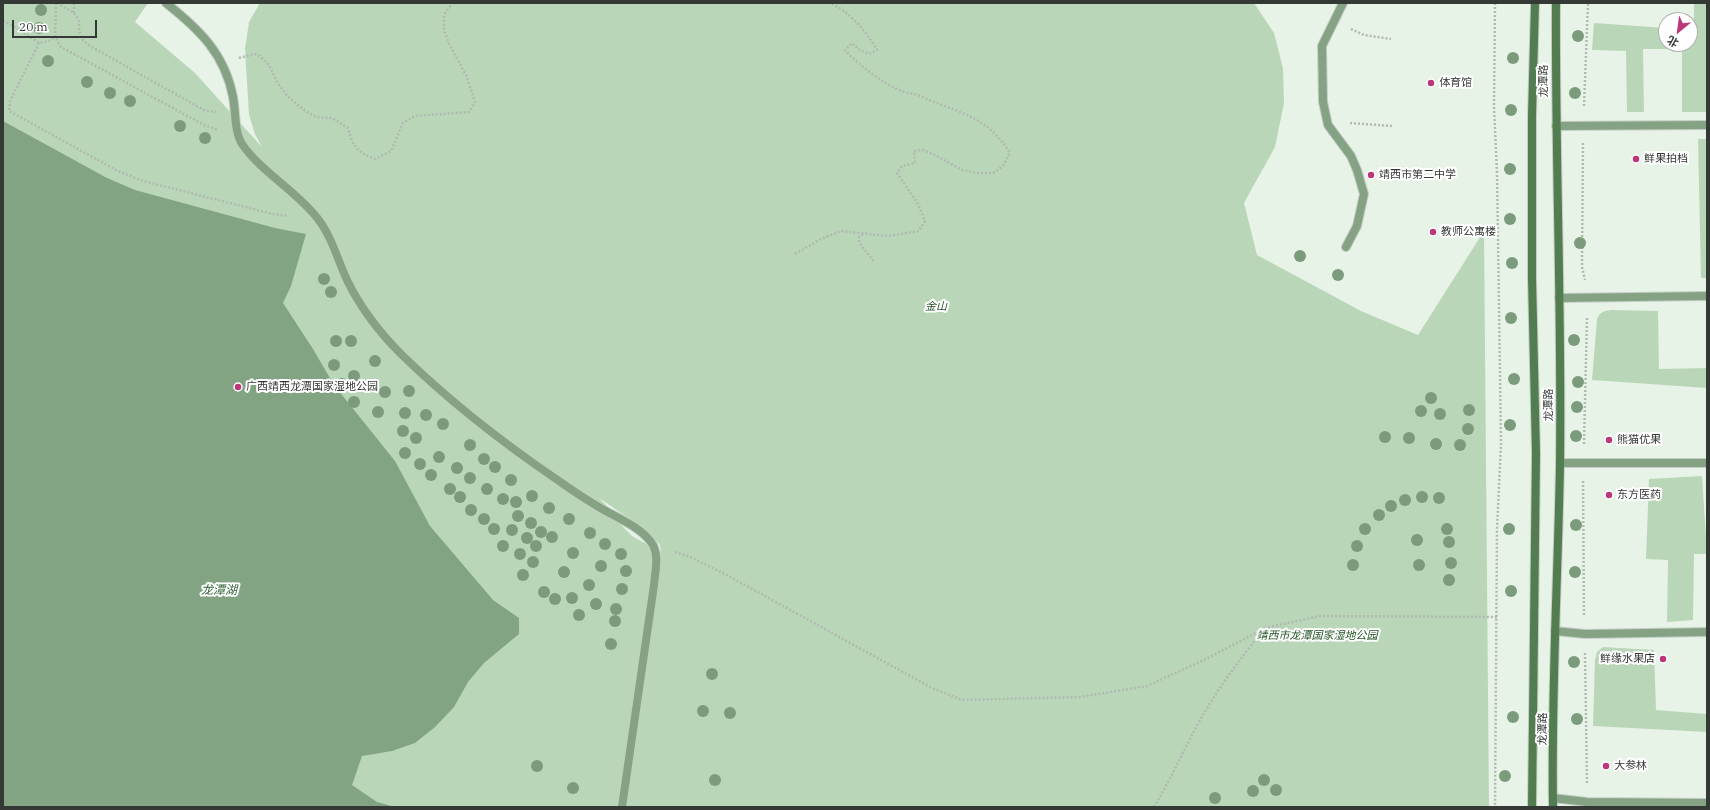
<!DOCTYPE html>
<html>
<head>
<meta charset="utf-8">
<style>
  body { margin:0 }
  #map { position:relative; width:1710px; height:810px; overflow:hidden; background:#e8f3e8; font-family:"IBM Plex Serif","Noto Sans SC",serif }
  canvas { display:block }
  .frame { position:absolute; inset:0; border:4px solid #353935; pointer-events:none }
  .north { position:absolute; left:1658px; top:12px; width:40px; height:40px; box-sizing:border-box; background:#fff; border:1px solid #aeb0ae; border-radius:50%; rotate:209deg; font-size:11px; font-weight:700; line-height:16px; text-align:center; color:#353935 }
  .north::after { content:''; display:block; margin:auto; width:14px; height:18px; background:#bc3779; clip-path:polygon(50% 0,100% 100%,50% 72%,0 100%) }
  .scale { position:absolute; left:12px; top:20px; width:85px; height:18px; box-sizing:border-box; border:2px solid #353935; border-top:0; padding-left:5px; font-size:12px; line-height:14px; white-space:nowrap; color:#353935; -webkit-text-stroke:3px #fff; paint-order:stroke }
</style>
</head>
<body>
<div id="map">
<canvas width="1710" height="810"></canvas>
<div class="frame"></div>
<div class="north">北</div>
<div class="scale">20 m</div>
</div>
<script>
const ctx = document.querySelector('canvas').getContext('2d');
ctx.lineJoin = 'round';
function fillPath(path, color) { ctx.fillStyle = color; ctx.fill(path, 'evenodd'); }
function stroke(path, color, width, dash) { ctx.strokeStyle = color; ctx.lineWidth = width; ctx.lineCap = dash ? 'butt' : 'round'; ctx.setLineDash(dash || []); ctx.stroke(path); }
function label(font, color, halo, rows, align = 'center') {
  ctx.font = font + ' "IBM Plex Serif","Noto Sans SC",serif'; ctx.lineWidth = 4; ctx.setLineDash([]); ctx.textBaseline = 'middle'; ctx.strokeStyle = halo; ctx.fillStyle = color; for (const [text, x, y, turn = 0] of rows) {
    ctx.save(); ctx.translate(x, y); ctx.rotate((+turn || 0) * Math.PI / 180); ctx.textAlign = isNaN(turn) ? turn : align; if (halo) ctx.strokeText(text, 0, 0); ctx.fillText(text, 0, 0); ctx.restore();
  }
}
const green = new Path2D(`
  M3,3H148L135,22L195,73L262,147L255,134L249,115L245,49L249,22L260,3H1254L1274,33L1283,68L1284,103L1275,147L1244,203L1257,255L1361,311L1418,335L1484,231L1489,807H3ZM599,498L645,529L660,545L661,552L632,536L620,524L618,517Z
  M1694,3H1707V112H1682V49H1643L1644,112H1627L1626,51L1592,50L1594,23L1666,28V44H1690V29H1694Z
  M1698,139H1707V278H1701Z
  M1611,310L1658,311L1659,369L1707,368V388L1592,380L1597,319C1600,312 1604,311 1611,310Z
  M1702,476L1707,554H1694L1693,620L1667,622L1668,560L1646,559L1649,479Z
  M1603,647L1654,650L1656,710L1707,714V732L1593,726L1595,660L1597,652Z`);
const water = new Path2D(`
  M3,121L107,178L135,190L275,228L306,234L291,286L283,303L313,349L334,385L395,461L430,526L493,600L519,618V634L484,663L468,682L454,707L435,727L415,743L392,751L362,756L352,785L377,802L395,807H3Z`);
const path = new Path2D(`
  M56,3L55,37L61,47L204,125L218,130
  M57,3L74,13L79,21V31L83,40L90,46L204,110L216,112
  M74,3V13
  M1495,3L1494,107L1497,172L1501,443L1497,530L1495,807
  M3,21L15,27L39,43L49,41L55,37
  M1351,29L1364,35L1391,39
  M39,43L10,101L9,111L118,171L143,181L273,214L288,216
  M239,58L255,54L260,56L269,65L277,82L288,97L304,110L316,117L332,118L348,128C353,147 357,152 375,159L391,151L403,123L415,116L469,112L475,102L466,75L449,44L444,29V15L452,3
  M1584,106L1588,3
  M1350,123L1392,126
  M1583,143L1582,267L1585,280
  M863,234L859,237V242L874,262
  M795,254L821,239L841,231L888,236L919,231L925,221L918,204L897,173L902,166L915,163L914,151L923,150L935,155L962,170L976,173H993L1003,166L1010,153C991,122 967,114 934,102C928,100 923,96 917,95C912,93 907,93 902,91C885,85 857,64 845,50L852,43L860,50L869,54L877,50C867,32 849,11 830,3
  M1584,444L1587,317
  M1583,481L1584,616
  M675,552L688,556L725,574L932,688L962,700L1080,697L1147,686L1206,659L1265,628L1320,616L1498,617
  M1585,653L1587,784
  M1154,807C1176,770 1192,730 1216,694C1230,672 1247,651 1263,630`);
const lane = new Path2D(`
  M1343,3L1322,46L1323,102L1328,125L1351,156L1357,170L1364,194L1357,226L1346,247`);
const street = new Path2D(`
  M166,3C199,29 225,54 233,97C236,112 234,131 242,144C261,172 298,192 318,219C332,237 338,261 347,280C361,309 378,331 401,354C449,401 503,443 559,481C573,491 587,500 602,509C618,518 640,527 651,542C660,554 655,571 654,585L622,807
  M1556,126L1707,125
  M1559,298L1707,296
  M1560,463H1707
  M1555,631L1585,634L1707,632
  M1553,798L1587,802L1707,803`);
const secondary = new Path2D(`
  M1532,807L1536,453L1532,278V116L1535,3
  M1553,807C1551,693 1558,578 1560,464C1562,310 1555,157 1556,3`);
const trees = [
  [41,10],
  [39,28],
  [1578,36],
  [1513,58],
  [48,61],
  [87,82],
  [110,93],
  [1575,93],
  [130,101],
  [1511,110],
  [180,126],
  [205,138],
  [1510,169],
  [1510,219],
  [1580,243],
  [1300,256],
  [1512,263],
  [1338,275],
  [324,279],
  [331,292],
  [1511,318],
  [1574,340],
  [336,341],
  [351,341],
  [375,361],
  [334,365],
  [354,376],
  [1514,379],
  [1578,382],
  [342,384],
  [409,391],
  [385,392],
  [1431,398],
  [354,402],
  [1577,407],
  [1469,410],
  [1421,411],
  [378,412],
  [405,413],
  [1440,414],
  [426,415],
  [443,424],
  [1510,425],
  [1468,429],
  [403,431],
  [1576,436],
  [1385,437],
  [416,438],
  [1409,438],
  [1436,444],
  [470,445],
  [1460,445],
  [405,453],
  [439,457],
  [484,459],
  [420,464],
  [495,467],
  [457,468],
  [431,475],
  [470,478],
  [511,480],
  [450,489],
  [487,489],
  [532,496],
  [460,497],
  [1422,497],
  [1439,498],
  [503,499],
  [1405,500],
  [516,502],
  [1391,506],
  [549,508],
  [471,510],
  [1379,515],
  [518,516],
  [484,519],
  [569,519],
  [531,523],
  [1576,525],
  [494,529],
  [1365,529],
  [1447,529],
  [1509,529],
  [512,530],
  [541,532],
  [590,533],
  [552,537],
  [527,538],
  [1417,540],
  [1449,542],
  [605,544],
  [503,546],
  [536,546],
  [1357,546],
  [573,553],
  [520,554],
  [621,554],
  [533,562],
  [1451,563],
  [1353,565],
  [1419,565],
  [601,566],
  [626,571],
  [564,572],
  [1575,572],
  [523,575],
  [1449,580],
  [589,585],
  [622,589],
  [1511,591],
  [544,592],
  [572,598],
  [555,599],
  [596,604],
  [616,609],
  [579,615],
  [615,621],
  [611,644],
  [1574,662],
  [712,674],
  [703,711],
  [730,713],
  [1513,717],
  [1577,719],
  [537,766],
  [1505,776],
  [715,780],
  [1264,780],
  [573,788],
  [1276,790],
  [1253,791],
  [1215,798]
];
const markers = [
  [1431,83,4,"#bc3779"],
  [1636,159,4,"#bc3779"],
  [1371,175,4,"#bc3779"],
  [1433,232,4,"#bc3779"],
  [238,387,4,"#bc3779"],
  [1609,440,4,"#bc3779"],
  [1609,495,4,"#bc3779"],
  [1663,659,4,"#bc3779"],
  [1606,766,4,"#bc3779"]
];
const streetNames = [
  ["龙潭路",1544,81,-90],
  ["龙潭路",1549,405,-90],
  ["龙潭路",1543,729,-89]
];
const poiNames = [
  ["体育馆",1439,83],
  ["鲜果拍档",1644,159],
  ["靖西市第二中学",1379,175],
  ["教师公寓楼",1441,232],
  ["广西靖西龙潭国家湿地公园",246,387],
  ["熊猫优果",1617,440],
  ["东方医药",1617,495],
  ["鲜缘水果店",1655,659,"right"],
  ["大参林",1614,766]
];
const parkNames = [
  ["金山",936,307],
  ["靖西市龙潭国家湿地公园",1317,636]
];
const waterNames = [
  ["龙潭湖",219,591]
];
fillPath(green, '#b9d7b8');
fillPath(water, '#83a482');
stroke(lane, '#c4cec4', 10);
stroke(street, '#c4cec4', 10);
stroke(secondary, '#c4cec4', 10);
stroke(path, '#b1b9b1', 2.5, [2, 2]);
stroke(lane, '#85a384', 8);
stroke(street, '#85a384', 8);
stroke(secondary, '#527d51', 8);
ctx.fillStyle = '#7c9b7c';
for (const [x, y] of trees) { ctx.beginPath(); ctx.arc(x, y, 6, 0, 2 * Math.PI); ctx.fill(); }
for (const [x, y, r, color] of markers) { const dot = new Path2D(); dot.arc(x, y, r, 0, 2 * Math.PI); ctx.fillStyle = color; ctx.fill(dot); stroke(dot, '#fff', 1.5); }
label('11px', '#353935', '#fff', streetNames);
label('11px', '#353935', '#fff', poiNames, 'left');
label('italic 11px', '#235324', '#fff', parkNames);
label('italic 12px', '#346435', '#fff', waterNames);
</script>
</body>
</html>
